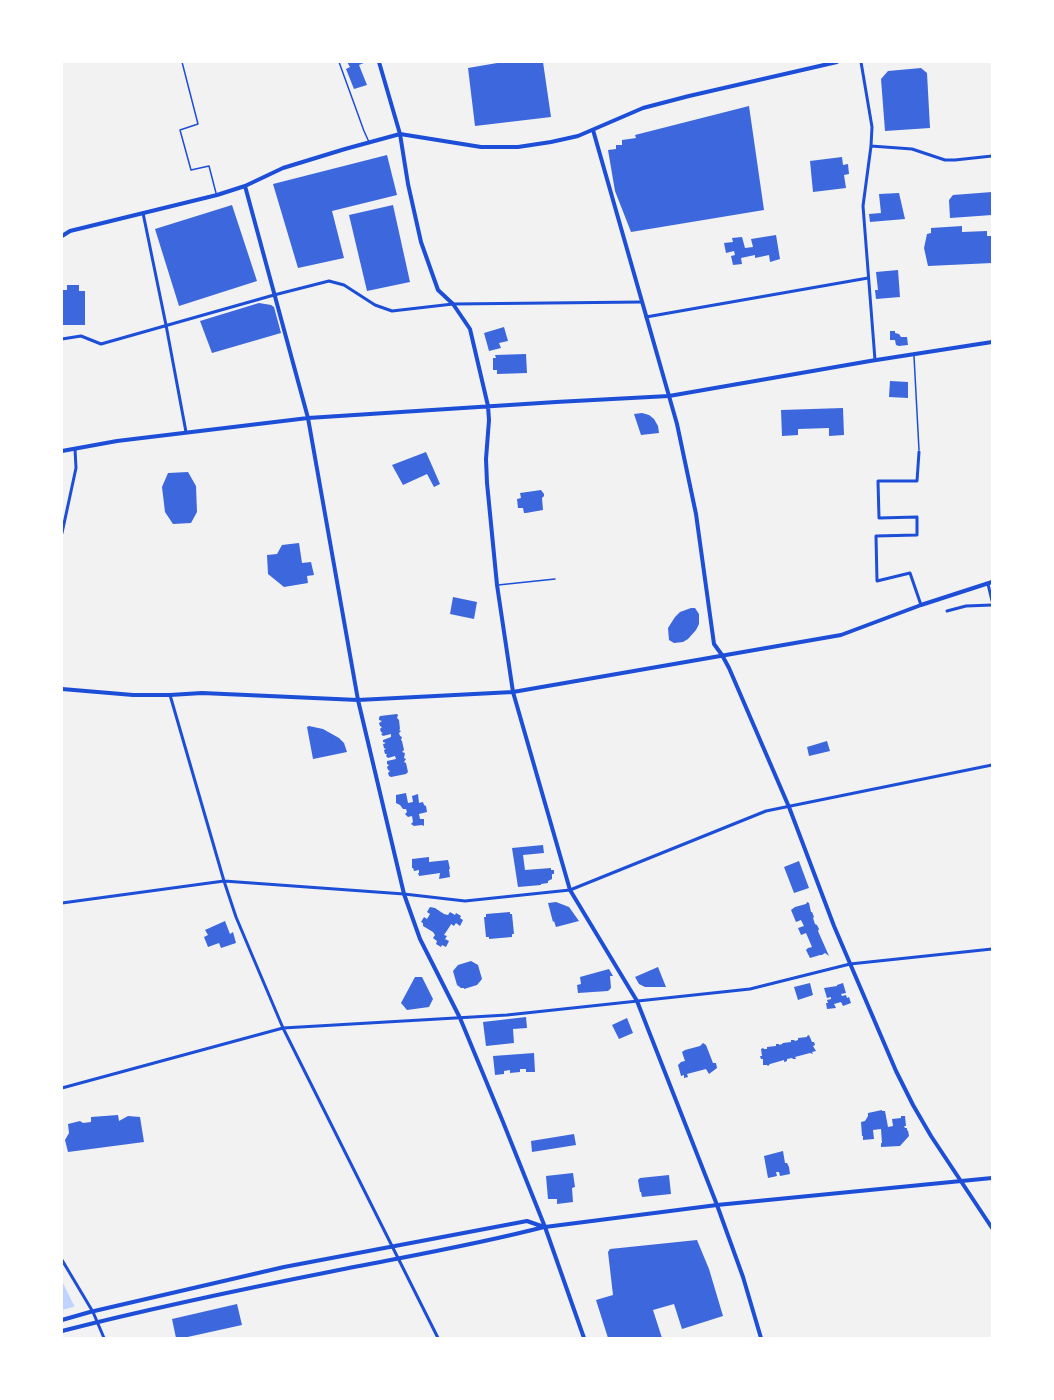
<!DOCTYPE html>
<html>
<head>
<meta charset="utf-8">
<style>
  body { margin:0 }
  #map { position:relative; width:1054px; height:1400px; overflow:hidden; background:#f2f2f2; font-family:"Noto Sans",sans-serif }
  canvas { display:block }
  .frame { position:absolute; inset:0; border:63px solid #fff; pointer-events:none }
</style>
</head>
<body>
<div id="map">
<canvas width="1054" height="1400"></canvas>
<div class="frame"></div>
</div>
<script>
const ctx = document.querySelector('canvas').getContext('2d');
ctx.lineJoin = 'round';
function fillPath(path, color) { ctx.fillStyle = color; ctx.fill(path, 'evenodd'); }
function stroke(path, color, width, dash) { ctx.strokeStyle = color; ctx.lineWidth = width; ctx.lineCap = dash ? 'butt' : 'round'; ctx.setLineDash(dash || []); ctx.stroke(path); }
const water = new Path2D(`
  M62,1281L90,1338H62Z`);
const pier = new Path2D(`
  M77,1306L92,1336L83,1338H62V1310Z`);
const building = new Path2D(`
  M347,62H366L359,65L367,85L354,89L346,69L350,67Z
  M503,62H543L551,117L475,126L468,68Z
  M921,68L927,73L930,128L885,131L881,79L888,71Z
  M749,106L764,210L631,232L615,191L608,150L616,149V145H622V140L636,138L635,135Z
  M387,155L397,195L332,211L344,258L298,268L273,184Z
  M842,157L843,165L848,164L849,174L844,175L846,188L813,192L810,161Z
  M992,192V215L950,218L949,200L953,195Z
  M899,193L905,219L870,222L869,214L881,213L879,194Z
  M232,205L257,281L179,306L155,229Z
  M393,205L410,282L367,291L349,215Z
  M962,226V232L987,231V236H992V263L928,266L924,248L927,234L931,233V228Z
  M776,235L780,259L770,262L769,255L755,258V255L741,258L742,264L733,265L731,256L735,255L734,251L726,253L724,243L733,242L732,238L742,237L745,248L753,247L751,239Z
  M898,270L900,297L876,299L875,290H878L876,272Z
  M67,285H79V291H85V325H63V290H67Z
  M259,303L271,305L274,307L281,333L212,353L200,321Z
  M504,327L508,341L499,343L501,348L489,351L484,333Z
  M890,331H895V333L899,334L901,337H907L908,345L899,346L896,345L895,340H890Z
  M526,354L527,373L497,374V370H493V358H496L495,355Z
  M890,381L908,382V398L889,397Z
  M843,408L844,435L829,436V428L798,429V435L782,436L781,410Z
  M642,413L649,415L654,419L658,426L659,433L641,435L634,414Z
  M426,452L440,484L434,487L427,474L403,485L392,465Z
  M188,472L196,486L197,512L191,523L173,524L165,512L162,487L168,473Z
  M541,490L544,494V496L542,498L543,510L526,513H524L523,508H518L517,499L521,498L520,493Z
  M299,543L302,563L311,562L314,575L307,576L308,583L284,587L268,574L267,555L277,554L282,545Z
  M453,597L477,602L474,619L450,614Z
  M691,608H695L699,614V624L696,630L688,639L683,642L674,643L669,640L668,628L675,617L680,612Z
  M397,714L398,715L397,718L399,720L400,729L399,730L401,731L399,733L400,736L402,737L401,740L402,741L404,750L402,752L405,753L404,758L406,759L404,762L406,763L408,772L406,774L391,777L389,776L388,773L390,771L388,770L387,767L389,765L387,764V761L396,759L395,756L388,758L386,756L387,754H385L384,750L386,749L384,748L383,744L386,743L383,742V740L391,737V734L383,736L381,734L383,733L381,732L380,729L382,727L380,726L379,723L382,721L379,720V718L380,716Z
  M309,726L323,729L339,738L344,743L347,752L313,759L307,727Z
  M827,741L830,751L809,756L807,747Z
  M406,793L408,803L413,802L412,796L418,794L419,803L423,802L424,805L426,806L427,812L419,814L420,819H424V826L422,825L414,826L411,824L413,822L412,816L408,817L405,814L407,812L406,809H403L400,805L396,803V795Z
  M543,845L544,853L523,855L525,870L551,868V870H554V874H552V879L548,881V883L541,884V885L518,887L512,848Z
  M429,857V862L448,860L450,869H449L450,877L439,879L440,873L419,876L418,873H419V870L414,871L413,868H412V859Z
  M799,861L809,888L794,893L784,867Z
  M556,902L569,907L579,921L556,927L554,921L553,922L548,903Z
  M807,902L809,903L811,912H812L814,917L813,918L815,924L817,925L819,929L818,931L829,956L825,953L822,955H820L810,958L806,950L808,948L812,947L806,933L801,935L798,928L804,926L801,920L796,922L791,910L795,907L806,904Z
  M430,907L435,908L444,914L448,915L450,912L455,915L456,913L461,916L460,918L463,920L460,926L456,923L454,926L451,924L450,926L444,935L447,936L445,939L449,941L446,947L442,945L441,947L436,944L437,941L433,938L435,935L433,932L423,926V923L421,922L424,917L427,919L430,914L427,912Z
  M510,912V914H512L514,934H512V937L489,939V937H486L484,917H486V914Z
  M225,921L230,934L233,932L236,943L221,948L219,943L208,947L204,937L208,935L205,930Z
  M471,961L478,965L482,979L477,985L464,989V988H461L457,985L453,971L458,965Z
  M658,967L666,987H645L639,984L635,977Z
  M609,969L613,976H610L611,988L608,991L578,993L577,985L581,984L580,977Z
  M415,977H422L433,999L429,1007L407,1010L401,1003Z
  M810,983L813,995L798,1000L794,987Z
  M843,983L846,993L841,994L842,996L846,995L847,998L849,997L851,1003L843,1006L841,1002L834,1004L836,1008L827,1009L826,1003H828L827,1000L831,999V997L827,998L824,988L837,986V985Z
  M526,1017L527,1028L513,1029L514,1043L486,1046L483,1022Z
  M627,1018L633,1033L619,1039L612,1025Z
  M809,1035L812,1042H814L815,1045L813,1046L816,1051L812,1052L813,1054L810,1053L795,1057L796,1059H793L792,1058L787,1059V1061L784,1062V1060L770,1064L768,1066L767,1065H763V1059H761L760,1056H762L761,1049L763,1048L764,1049H767V1047L776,1046V1044H779V1045L782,1044L783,1043L791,1042V1040H794L795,1041L798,1040V1038L807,1037V1036Z
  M703,1043L706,1045L713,1063H716L717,1068L709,1074L706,1069L687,1074L688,1077L684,1078V1075L681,1076L678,1065L681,1062L685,1061L682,1052L685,1050L700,1046Z
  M534,1053L535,1072H526V1069H520V1072L510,1073V1070L504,1071V1074L495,1075L493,1056Z
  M882,1110V1111H885L888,1127L893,1126L892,1119L901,1118V1116H905L906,1126H904L905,1128H907V1131L908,1130L909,1136L900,1146L881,1147V1143H882L881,1129L873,1130L874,1139L863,1140V1136H862L861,1122L865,1121L868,1116V1113Z
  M118,1115L119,1121L128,1116L140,1117L144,1142L68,1152L65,1140L69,1133L68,1124L80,1121L83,1123L91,1122V1117Z
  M574,1134L576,1145L532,1152L531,1141Z
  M783,1151L785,1163H787L789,1167L790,1174L780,1176L779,1172H776L777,1176L768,1178L764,1156Z
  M573,1173L575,1187L572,1188L573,1202L557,1204V1199H548L546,1176Z
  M669,1175L671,1194L642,1197L641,1192H640L638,1180L640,1178Z
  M697,1240L709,1269L723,1316L682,1329L674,1304L653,1310L662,1338H608L596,1300L613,1295L608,1252L610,1249Z
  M237,1304L242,1325L183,1338H176L172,1319Z`);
const service = new Path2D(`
  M182,62L198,124L180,130L191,170L209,166L216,193
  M339,62L364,131L369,142
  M914,356L919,450
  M498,585L555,579`);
const minor = new Path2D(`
  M861,62L872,127L871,146L863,206L875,360
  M871,146L912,149L945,160H955L992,156
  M143,213L166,325L186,432
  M646,317L868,278
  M62,339L81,336L101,344L274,295L329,281L344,285L375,305L392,311L453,304L642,302
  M919,452L917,481H878L879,518L917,517V535L876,536L877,581L910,573L921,605
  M62,533L76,468L75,449
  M988,584L992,601
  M947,611L966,606L992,605
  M170,695L224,881L236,917L252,955L283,1028L438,1338
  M62,903L224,881L404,894L465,901L570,890L766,811L992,765
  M62,1088L283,1028L507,1015L750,989L850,964L992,949
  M62,1260L93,1312L104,1338`);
const tertiary = new Path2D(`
  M593,130L677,424L696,514L714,644L722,655L729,668L789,807L834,926L896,1071L913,1105L931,1136L992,1228
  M545,1227L717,1205L992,1178`);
const secondary = new Path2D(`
  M379,62L400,134L408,184L421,242L438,290L453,304L470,329L488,406L489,420L486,459L487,483L497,585L513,692L570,890L637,1001L717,1205L743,1277L761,1338
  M245,186L308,418L358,700L404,894L420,939L460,1018L503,1122L545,1227L584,1338
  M62,236L70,231L217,195L245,186L283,168L345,149L400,134L481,147H518L551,142L578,136L643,108L689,96L837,62
  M62,451L117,441L308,418L556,402L669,396L870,361L992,342
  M62,689L133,695H170L202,693L358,700L513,692L841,635L921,605L992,582
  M62,1320L90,1312L284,1267L527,1221L544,1227
  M62,1331C152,1308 243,1289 334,1271C404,1257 475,1245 544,1227`);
fillPath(water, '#bfd3fe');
fillPath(pier, '#f2f2f2');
fillPath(building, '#3d67dc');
stroke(service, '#1d4ed8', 1.5);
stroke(minor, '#1d4ed8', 3);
stroke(tertiary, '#1d4ed8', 4);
stroke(secondary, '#1d4ed8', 4);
</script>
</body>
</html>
